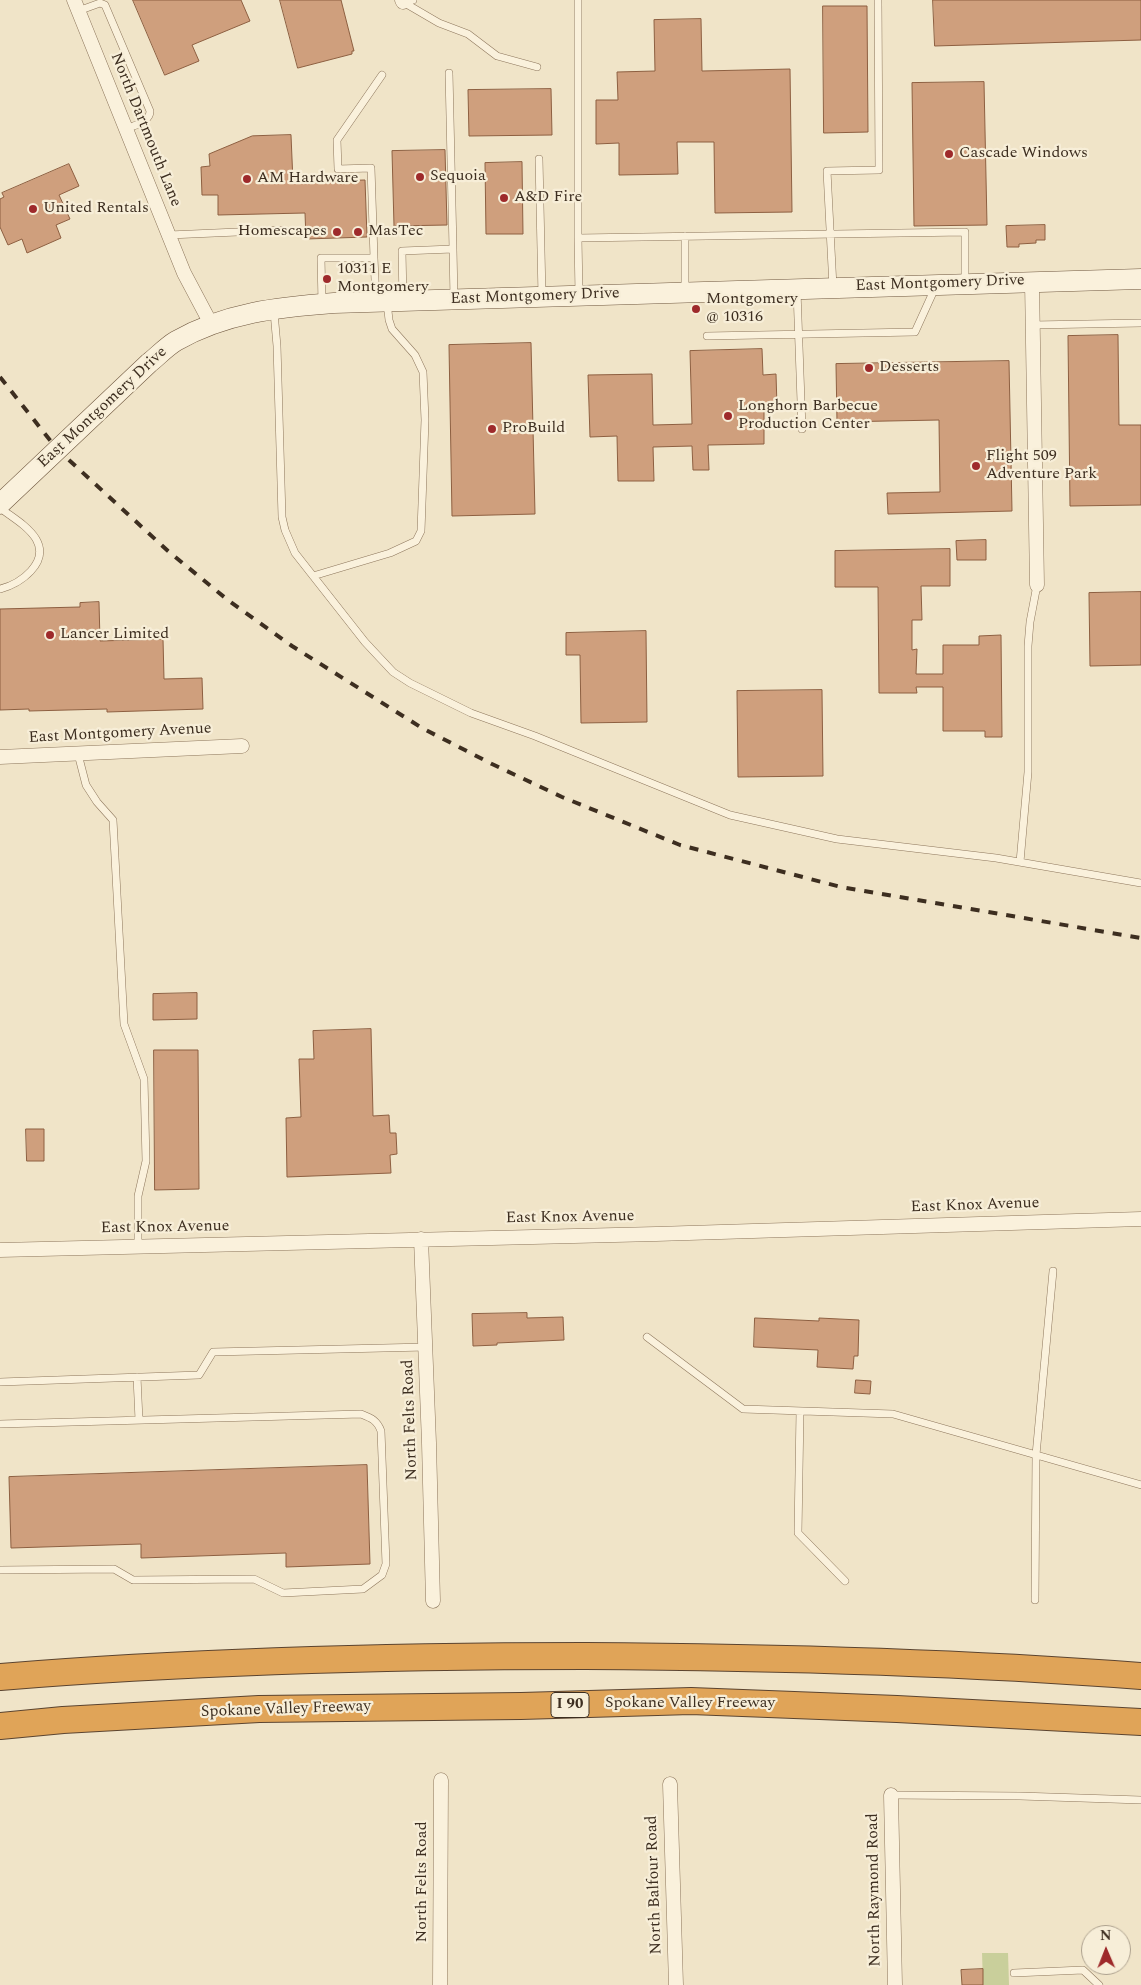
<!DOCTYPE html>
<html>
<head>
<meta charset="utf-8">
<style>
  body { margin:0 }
  #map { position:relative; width:1141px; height:1985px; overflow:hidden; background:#f0e4c8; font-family:Spectral,serif }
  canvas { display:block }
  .north { position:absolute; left:1081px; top:1925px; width:50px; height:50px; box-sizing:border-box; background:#f7eed8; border:1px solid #ada18e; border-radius:50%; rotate:359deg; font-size:14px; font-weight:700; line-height:20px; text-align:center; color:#3d2e20 }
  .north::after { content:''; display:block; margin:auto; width:18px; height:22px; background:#9e2a2b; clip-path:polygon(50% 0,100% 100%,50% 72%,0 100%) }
</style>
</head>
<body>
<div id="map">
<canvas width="1141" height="1985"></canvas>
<div class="north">N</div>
</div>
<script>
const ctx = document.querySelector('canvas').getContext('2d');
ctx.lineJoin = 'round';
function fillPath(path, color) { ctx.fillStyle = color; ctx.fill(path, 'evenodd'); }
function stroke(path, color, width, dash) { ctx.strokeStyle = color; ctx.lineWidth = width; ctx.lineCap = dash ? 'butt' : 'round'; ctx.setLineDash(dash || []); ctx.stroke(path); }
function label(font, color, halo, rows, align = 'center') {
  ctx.font = font + ' Spectral,serif'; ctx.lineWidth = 4.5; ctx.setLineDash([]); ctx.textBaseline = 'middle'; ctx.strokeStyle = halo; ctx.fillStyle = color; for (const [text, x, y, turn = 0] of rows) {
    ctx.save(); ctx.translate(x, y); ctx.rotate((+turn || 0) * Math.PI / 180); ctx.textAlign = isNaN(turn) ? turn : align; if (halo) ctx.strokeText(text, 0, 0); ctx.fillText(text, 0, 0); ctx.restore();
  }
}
const green = new Path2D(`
  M982,1953H1008L1009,1985H983Z`);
const building = new Path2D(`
  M133,0H241L250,21L192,45L199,61L165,75Z
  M280,0H341L354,51H352V54L298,68Z
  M933,0H1141V40L935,46Z
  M823,6H867L868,132L824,133Z
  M701,19L702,71L790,69L792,212L715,213L714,142H677L678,174L619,175V143L596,144V100H618L617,72L655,71L654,20Z
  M984,82L987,225L914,226L912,83Z
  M551,89L552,135L469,136L468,90Z
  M291,135L293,182L365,180L367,237L306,239L305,213L218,215V195H202L201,167L210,166L209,154L252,136Z
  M445,150L447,225L394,226L392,151Z
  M522,162L523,234H486L485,163Z
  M69,164L79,186L59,195L70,219L56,225L61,238L27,253L22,239L8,245L0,227V199L4,197L2,193Z
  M1045,225V240H1036V243L1019,244V247H1007L1006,226Z
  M1118,335L1119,425H1141V505L1070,506L1068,336Z
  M531,343L535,514L452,516L449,345Z
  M762,349L763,375L776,374L777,407L764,408V444L708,445L709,470H693L692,446L653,447L654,481H618L617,436L590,437L588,375L652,374L653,425L692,424L690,351Z
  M1009,361L1012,511L888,514L887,493L940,492L939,420L837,422L836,364Z
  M986,540V560H957L956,541Z
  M950,549V586H921L922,620H912V650L917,649L916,674H943V645H979V636L1001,635L1002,737H985V731H943V687H916L917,693H879L878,587H835V551Z
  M1141,592V665L1090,666L1089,593Z
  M99,602L100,641L163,639L164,679L202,678L203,709L107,712V709L29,711V709L0,710V609L80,607V603Z
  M646,631L647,722L581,723L580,655H566V633Z
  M822,690L823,776L738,777L737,691Z
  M197,993V1019L153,1020V994Z
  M371,1029L373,1116L389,1115L390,1133H396L397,1154L390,1155L391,1173L287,1177L286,1118L301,1117L299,1059H314L313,1031Z
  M154,1050H198L199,1189L155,1190Z
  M26,1129H44V1161H27Z
  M527,1313V1318L563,1317L564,1340L497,1343V1345L473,1346L472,1314Z
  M755,1318L819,1321V1318L859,1320L858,1356H854L853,1369L817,1367L818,1350L754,1347Z
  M856,1380L871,1381L870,1394L855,1393Z
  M367,1465L370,1564L286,1567V1553L141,1558V1544L11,1548L9,1477Z
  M983,1969V1985H962L961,1970Z`);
const service = new Path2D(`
  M403,2L439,23L468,34L497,56L537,67
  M403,2L413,0
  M78,11L100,3L105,5L150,111C150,122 135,125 126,129
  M449,73L453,249
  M539,159L542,296
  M169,235L283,230
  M685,236V292
  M578,238V0
  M374,258L371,168L338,169L337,140L382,75
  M833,287L827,171L879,170L878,0
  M797,291L802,429
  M579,294L578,238L965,232V283
  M403,300L402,251L453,249L454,299
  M322,303L321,258H374L376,301
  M274,312L277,346L282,517L285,530L295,553L365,642L393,672L410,683L471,713L535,736L730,815L837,839L996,858L1141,883
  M1033,325L1141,323
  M707,336L915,332L935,288
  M0,508C12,517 28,526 36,539C50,563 20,584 0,589
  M313,576L390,553L416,541L421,531L425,420L423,372L415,355L392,329L389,320L387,302
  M78,754L86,785L97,802L113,820L124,1024L144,1079L146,1161L138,1196V1246
  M1020,862L1028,772V646L1030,622L1037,585
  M647,1337L743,1409L893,1414L1141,1485
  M137,1377L139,1420
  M0,1382L199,1375L213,1352L426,1347
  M800,1411L798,1533L845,1581
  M0,1424L361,1414C371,1418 377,1420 381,1431L386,1564L382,1575L363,1589L283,1593L254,1579L133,1580L114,1569L0,1570
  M1035,1600L1036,1455L1053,1271
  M891,1795L1020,1796L1141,1800
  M1014,1973L1083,1970L1099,1985`);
const minor = new Path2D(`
  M74,0L184,273L211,324
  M402,0L403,2
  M1032,282L1037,585
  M0,757L242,746
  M421,1239L429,1443L433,1601
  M0,1250L656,1234L1141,1219
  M670,1784L676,1985
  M891,1795L895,1985
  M440,1985L441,1780`);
const secondary = new Path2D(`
  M0,504L149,363C158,356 166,347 176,341C225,313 278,307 334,303L1141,279`);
const motorway = new Path2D(`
  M0,1677C195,1661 390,1656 585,1656C770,1657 956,1662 1141,1676
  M0,1726L63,1720L259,1709L521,1706L691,1701L897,1709L1141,1722`);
const rail = new Path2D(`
  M0,377L57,449L168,551L229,601L292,646L422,728L492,764L562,797L680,845L841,887L1141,938`);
const markers = [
  [949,154,5,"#9e2a2b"],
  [420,177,5,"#9e2a2b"],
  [247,179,5,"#9e2a2b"],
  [504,198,5,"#9e2a2b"],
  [33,209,5,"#9e2a2b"],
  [337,232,5,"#9e2a2b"],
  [358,232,5,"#9e2a2b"],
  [327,279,5,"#9e2a2b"],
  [696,309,5,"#9e2a2b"],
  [869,368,5,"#9e2a2b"],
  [728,416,5,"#9e2a2b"],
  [492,429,5,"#9e2a2b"],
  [976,466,5,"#9e2a2b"],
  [50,635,5,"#9e2a2b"]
];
const shields = [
  [570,1705,38]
];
const shieldNames = [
  ["I 90",570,1705]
];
const streetNames = [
  ["North Dartmouth Lane",145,130,68],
  ["East Montgomery Drive",940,284,-2],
  ["East Montgomery Drive",535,297,-2],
  ["East Montgomery Drive",103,408,-43],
  ["East Montgomery Avenue",120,734,-3],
  ["East Knox Avenue",975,1206,-2],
  ["East Knox Avenue",570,1218,-1],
  ["East Knox Avenue",165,1228,-1],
  ["North Felts Road",411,1420,-92],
  ["Spokane Valley Freeway",690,1704],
  ["Spokane Valley Freeway",286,1710,-2],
  ["North Felts Road",423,1882,-90],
  ["North Balfour Road",655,1885,-92],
  ["North Raymond Road",875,1890,-91]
];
const poiNames = [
  ["Cascade Windows",959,154],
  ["Sequoia",430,177],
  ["AM Hardware",257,179],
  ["A&D Fire",514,198],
  ["United Rentals",43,209],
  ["Homescapes",327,232,"right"],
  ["MasTec",368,232],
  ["10311 E",337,270],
  ["Montgomery",337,288],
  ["Montgomery",706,300],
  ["@ 10316",706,318],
  ["Desserts",879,368],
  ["Longhorn Barbecue",738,407],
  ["Production Center",738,425],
  ["ProBuild",502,429],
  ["Flight 509",986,457],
  ["Adventure Park",986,475],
  ["Lancer Limited",60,635]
];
fillPath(green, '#c9cf9b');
fillPath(building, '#cf9f7d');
stroke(building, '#8d5f41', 1);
stroke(service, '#8d765c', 8);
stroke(minor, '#8d765c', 15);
stroke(secondary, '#6f573f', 21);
stroke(motorway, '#5b4430', 28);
stroke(service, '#faf1dc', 7);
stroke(minor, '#faf1dc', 14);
stroke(secondary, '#faf1dc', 20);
stroke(motorway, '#e0a458', 26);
stroke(rail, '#3d2e20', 4, [9, 9]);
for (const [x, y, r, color] of markers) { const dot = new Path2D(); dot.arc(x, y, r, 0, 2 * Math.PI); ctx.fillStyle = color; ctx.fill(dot); stroke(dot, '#f7eed8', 2); }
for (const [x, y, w] of shields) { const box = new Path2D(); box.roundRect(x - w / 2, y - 12.5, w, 25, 4); ctx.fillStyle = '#f7eed8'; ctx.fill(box); stroke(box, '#3d2e20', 1); }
label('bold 15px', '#3d2e20', null, shieldNames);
label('16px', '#3d2e20', '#f7eed8', streetNames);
label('16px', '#3d2e20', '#f7eed8', poiNames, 'left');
</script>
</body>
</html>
